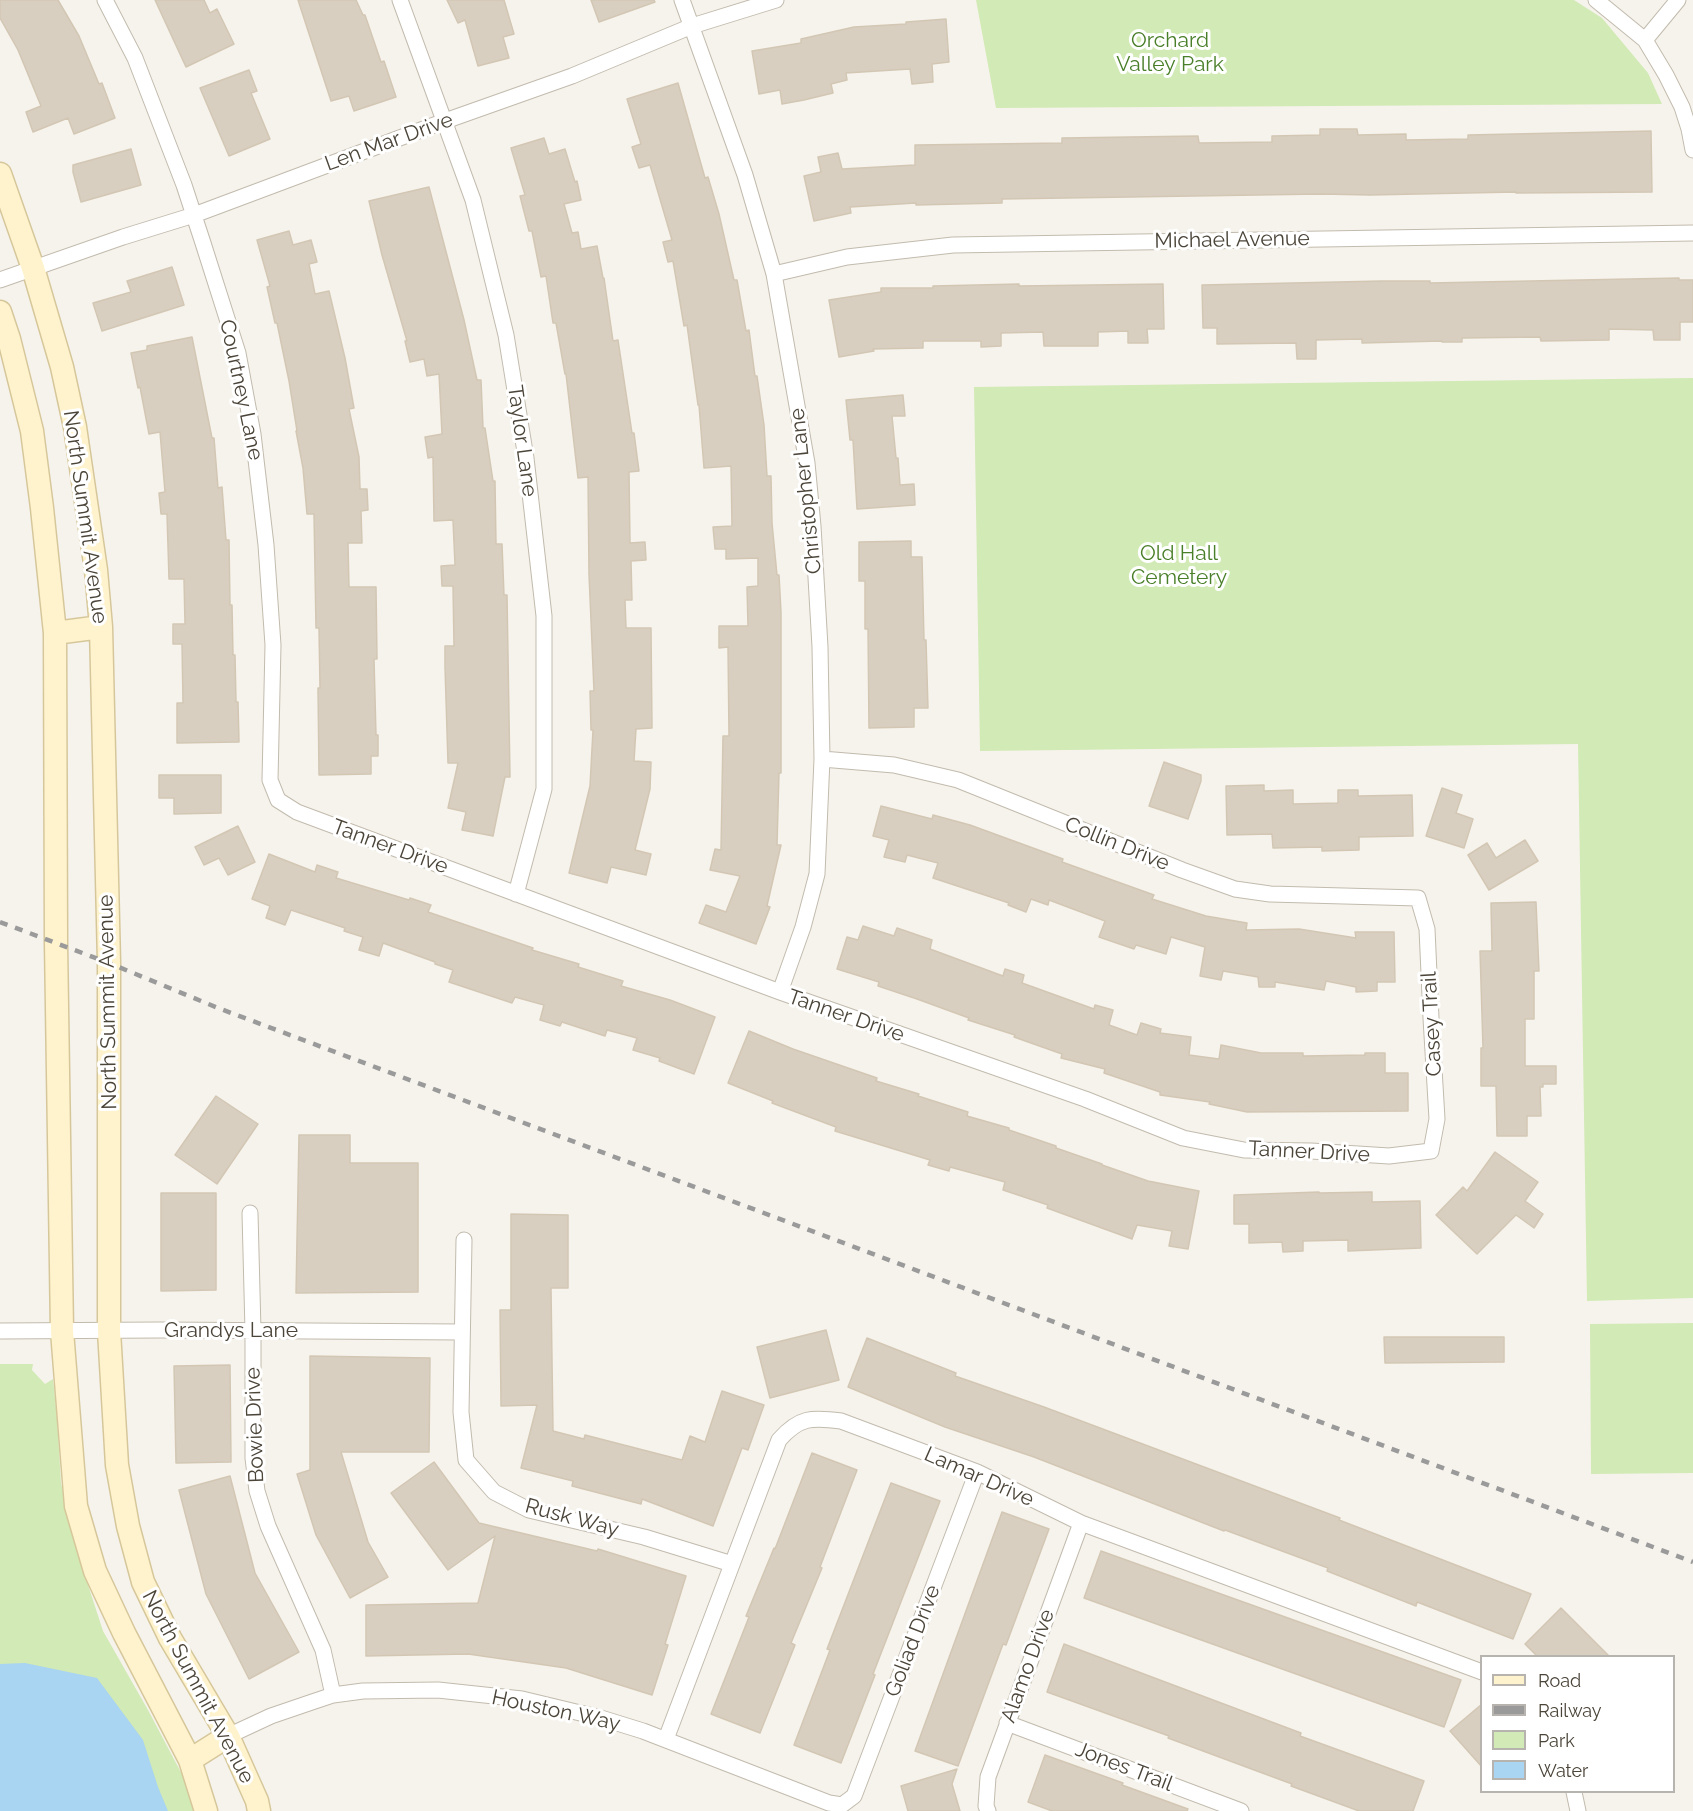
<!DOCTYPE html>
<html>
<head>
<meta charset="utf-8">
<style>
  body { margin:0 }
  #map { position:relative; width:1693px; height:1811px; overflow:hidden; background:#f6f3ec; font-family:Raleway,sans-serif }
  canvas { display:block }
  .legend { position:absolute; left:1480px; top:1655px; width:195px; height:138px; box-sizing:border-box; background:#fff; border:2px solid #b7b4b0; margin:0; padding:8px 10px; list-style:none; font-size:18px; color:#4b4439 }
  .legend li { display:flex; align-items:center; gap:12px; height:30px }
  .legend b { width:30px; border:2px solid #b7b4b0 }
</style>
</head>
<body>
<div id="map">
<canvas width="1693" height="1811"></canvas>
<ul class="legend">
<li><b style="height:8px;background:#fff3cd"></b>Road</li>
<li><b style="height:8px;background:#9a9a9a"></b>Railway</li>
<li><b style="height:16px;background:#d2eab5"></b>Park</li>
<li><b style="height:16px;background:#a9d4f2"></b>Water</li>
</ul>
</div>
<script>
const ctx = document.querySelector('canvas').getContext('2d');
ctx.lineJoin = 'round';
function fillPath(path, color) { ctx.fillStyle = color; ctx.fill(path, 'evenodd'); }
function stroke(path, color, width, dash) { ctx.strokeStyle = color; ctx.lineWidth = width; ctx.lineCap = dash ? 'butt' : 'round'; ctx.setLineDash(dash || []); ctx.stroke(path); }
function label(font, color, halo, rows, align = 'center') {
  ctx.font = font + ' Raleway,sans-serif'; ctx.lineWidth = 6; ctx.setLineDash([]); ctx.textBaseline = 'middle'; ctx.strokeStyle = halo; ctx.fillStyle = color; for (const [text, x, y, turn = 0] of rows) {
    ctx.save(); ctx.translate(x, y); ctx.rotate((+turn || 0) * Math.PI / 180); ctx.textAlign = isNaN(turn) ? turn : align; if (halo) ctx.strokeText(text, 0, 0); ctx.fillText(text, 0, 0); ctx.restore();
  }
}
const green = new Path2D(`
  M976,0H1574L1602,18L1648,73L1662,104L996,108Z
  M1693,378V1298L1587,1301L1578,744L980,751L974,387Z
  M1693,1323V1473L1591,1474L1590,1324Z
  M0,1364H33L32,1370L45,1384L53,1379L57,1418L61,1483L76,1548L103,1631L148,1710L185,1780L195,1811H0Z`);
const water = new Path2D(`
  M25,1663L97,1678L143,1740L158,1787L168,1811H0V1664Z`);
const building = new Path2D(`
  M0,0H58L79,36L99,84L102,83L115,118L74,134L68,118L33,132L26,112L41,106L18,50L0,18Z
  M155,0H204L210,13L217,9L234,44L186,67Z
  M298,0H356L363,15H365L381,62L384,61L396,97L354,111L349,96L331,101Z
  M447,0H504L514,34L503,37L509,58L478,66L465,20L458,23Z
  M591,0H654L655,2L599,22Z
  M946,19L949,62L932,64L933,82L912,84L910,69L846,73L847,80L831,84L833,93L804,100L782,104L780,90L759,94L752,51L801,43V39L854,27L906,24V22Z
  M249,70L257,91L251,93L270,139L229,156L200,88Z
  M678,83L705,178L708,177L719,214L734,280H737L746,331L749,330L755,376H757L764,425L767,476H771L772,523L777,575H779L781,612V773H779L777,845H781L767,906L770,907L756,944L699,923L706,905L726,912L740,876L710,870L715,849L721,850L723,736H729L728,647L719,648V626H748L747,587L758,586V558L726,559V549H715L713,527L732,526L731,466L704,468L699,405H698L687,325L684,326L673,261L668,262L663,242L672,240L650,165L639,168L632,147L641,144L627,99Z
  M1320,129H1357L1358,135L1406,134V140L1468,139V135L1651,131L1652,192L1516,193V192L1370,195L1321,194L1002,199V203L916,205V203L850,207L851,213L814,221L804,176L821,172L818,157L838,153L842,169L915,165V145L1062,143V138L1198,136L1199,143L1272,142V136L1320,135Z
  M544,138L549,154L565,149L575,182L577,181L581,200L564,204L572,233L578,232L581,249L597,246L603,278H604L613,341L618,340L632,433H634L639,471L629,472L630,543L645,542L646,560L631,561L632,600H625L626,628H651L652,728L636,729L634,761L651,762L650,789L635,850L651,854L646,875L611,867L607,883L569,873L590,786L593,730H591L590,691H594L589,574L588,477L578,478L566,374H565L556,323H553L546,276L541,277L532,231H529L520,196L525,195L511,148Z
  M131,149L141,185L81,202L73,172V165Z
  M429,187L464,320L477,380H481L483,428H485L493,481H495L496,544H502L504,595H507L510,777H505L493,836L462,830L466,812L448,808L458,763H448L445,667V646H454L453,586H442L441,566L455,565L453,520L434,521L433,457L428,458L425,437L442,434L439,374L427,376L424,359L410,362L405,341H407L382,255L369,201Z
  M289,231L293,245L311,240L317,262L309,264L315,294L329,291L345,358L354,408L349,409L359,457L360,489H367L368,510L361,511L362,543H348L349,587H376L377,659H374L376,735H378V756H371V774L319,775L318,688H320L319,628H316L314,514H307L303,468L296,431H297L289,381L277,323H275L267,287L270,286L257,240Z
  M172,267L184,305L102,331L93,303L131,292L127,281Z
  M1679,278V280H1693V322H1680V340H1654L1653,330L1609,329V340L1541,341L1540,337L1462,338V342H1442V341L1362,343V339L1316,340V359H1297L1296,343L1217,344V328H1203L1202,285L1382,281H1430V283Z
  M1019,284V286L1163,284L1164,329H1147L1148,343H1128V331L1098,332V346H1044L1043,332L1001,333V346L981,347V341H923V348L873,349L874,351L839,357L829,300L881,292V288H933V286Z
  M192,337L212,438H214L218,488L222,487L226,540H229L230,605H232L233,655H235L236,702H238L239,742L177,743V703H183L182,644H173V624H185L184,579H169L167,514H161L159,493L165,492L160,432L149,434L140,387L138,388L131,353L147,350V346Z
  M903,395L905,416H892L896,458H898L900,485L914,484L915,505L857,509L853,440H850L846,400Z
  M911,541V557H922L924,640H926L928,708H914V727L869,728L868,629H865V581H859V542Z
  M1164,762L1201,775V781L1188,819L1149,806Z
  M159,775H221V813L174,814V798H159Z
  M1264,785V791L1293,790V804L1338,803V790H1358V796L1412,795L1413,836L1359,837V850L1322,851V847L1273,848L1272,834L1227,835L1226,786Z
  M1442,788L1462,795L1456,813L1473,819L1464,848L1426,836Z
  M881,806L932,819L933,815L970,825L1063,859L1062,862L1154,895L1152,899L1206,916L1247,923L1246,930L1299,929L1356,938L1355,932H1394L1395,982H1377V991L1356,992V987L1326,981L1324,990L1275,982V987H1259L1258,977L1223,971L1221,980L1200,976L1205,947L1171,937L1166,954L1136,945L1134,949L1099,937L1105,921L1049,900L1048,905L1031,899L1026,912L1008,905L1009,903L933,878L938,863L907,855L905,862L884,857L889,840L873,836Z
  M238,826L255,862L228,875L219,858L204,865L195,847Z
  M1525,840L1538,861L1489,890L1468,855L1487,843L1496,858Z
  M269,854L315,872L317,865L338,872L336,878L409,900L410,898L431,905L428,912L533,948L532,950L579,964L578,967L623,981L621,986L670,1000L715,1017L694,1074L659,1061L660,1058L633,1050L637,1038L607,1030L605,1036L562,1022L560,1026L540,1020L544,1005L515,997L512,1003L449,982L453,970L435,964V962L383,943L379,956L359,950L363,937L344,931L345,928L291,910L285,925L266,918L270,906L252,899Z
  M1536,902L1539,971H1534V1019H1525V1066H1556V1084H1543V1087H1540L1541,1116H1527V1136H1497L1496,1086H1481V1048H1483L1480,951H1492L1491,903Z
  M863,926L894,936L897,928L932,940L930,949L1003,976L1005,969L1024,975L1022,983L1094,1009L1095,1005L1113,1010L1109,1025L1137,1035L1141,1023L1161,1029L1160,1033L1191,1037L1189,1055L1219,1059L1221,1045L1261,1053H1303V1056L1365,1055V1053H1385V1073H1408V1111L1247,1112L1209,1104L1210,1102L1160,1095V1092L1104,1073L1105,1069L1061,1058L1062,1054L1014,1037L1015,1035L968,1020L969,1018L917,999L878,986L879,982L837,969L847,937L858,940Z
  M749,1031L793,1049L877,1078L876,1081L919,1094L918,1096L968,1112L967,1116L1009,1128V1130L1056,1146V1148L1102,1164V1165L1148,1181L1199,1191L1188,1249L1169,1246L1172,1231L1137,1225L1132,1239L1047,1208L1048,1205L1003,1190L1005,1182L950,1167L949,1171L928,1165L930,1160L835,1131L836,1127L772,1103L773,1101L728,1083Z
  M216,1096L258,1124L217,1184L175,1155Z
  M299,1135H350V1163H418V1292L296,1293Z
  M1495,1152L1538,1182L1525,1201L1543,1214L1534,1228L1516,1215L1477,1254L1436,1215L1463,1187L1467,1191Z
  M1319,1192V1193L1372,1192V1202L1420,1201L1421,1248L1348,1251V1240L1303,1241V1251L1283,1252L1282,1242L1249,1243V1224H1234V1195Z
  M161,1193H216V1290L161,1291Z
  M511,1214L568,1215V1288H551L553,1431L584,1439L585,1435L682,1460L690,1436L705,1442L722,1391L764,1405L748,1450L742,1448L713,1526L642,1499L641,1504L572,1486L573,1481L521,1468L537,1405L501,1406L500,1310H511Z
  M826,1330L839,1380L770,1398L757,1347Z
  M1384,1337H1504V1362L1385,1363Z
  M867,1338L956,1373L955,1376L1044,1407L1340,1518L1339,1520L1531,1594L1513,1639L1417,1602L1416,1606L1327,1571L1328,1568L1225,1530L1224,1531L1034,1457L945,1427L848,1387Z
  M310,1356L430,1358L429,1452H341L368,1542L388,1577L350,1598L316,1535L297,1474L310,1470Z
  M230,1365L231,1462L176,1463L174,1366Z
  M812,1453L857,1470L820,1567L822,1568L791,1643L795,1645L760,1733L711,1714L749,1617L746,1616L774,1548L775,1549Z
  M434,1462L479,1523L597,1551L598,1549L686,1576L665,1644L668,1645L652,1695L566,1668L468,1654L366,1656V1605L478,1603L495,1536L448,1570L391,1493Z
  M230,1476L255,1573L299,1652L249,1679L206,1594L179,1490Z
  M891,1483L940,1501L873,1674L875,1675L841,1763L794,1745L830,1650L827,1649Z
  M1002,1512L1049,1529L1006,1645L1003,1644L958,1766L915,1751Z
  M1101,1551L1461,1680L1444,1727L1084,1598Z
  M1561,1608L1609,1656H1537L1525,1644Z
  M1064,1644L1301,1733L1300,1736L1424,1781L1413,1811H1359L1291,1786L1292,1784L1168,1738L1169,1736L1047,1692Z
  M1482,1704V1767L1450,1731Z
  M1045,1755L1123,1783L1122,1785L1188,1809L1187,1811H1052L1028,1802Z
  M957,1769L952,1784L960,1811H908L901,1786Z`);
const street = new Path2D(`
  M105,0L135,58L184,185L203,243L238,353L253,434L266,545L273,645L270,780L278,800L297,812L780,992L1085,1099L1183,1138L1244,1150L1311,1151L1389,1156L1431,1151L1437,1119L1431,1018L1427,929L1418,898L1270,894L1235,889L1182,870L958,780L894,765L822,759
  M400,0L473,200L506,335L526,458L544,616V789L516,894
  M682,0L745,175L774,274L807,463L813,526L820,647L822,759L817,874L803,927L780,992
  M1596,0L1645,40L1666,75L1682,107L1689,129L1693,150
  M1645,40L1678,0
  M774,274L847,257L953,245L1693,233
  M0,280L123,237L194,215L445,121L572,76L692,26L776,0
  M250,1213L253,1331V1458L257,1491L268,1526L323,1650L333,1695
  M464,1240L461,1412L466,1460L494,1492L529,1510L644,1537L732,1564
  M0,1331L160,1330L462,1332
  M1007,1723L1241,1811
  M228,1736L271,1716L315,1701L333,1695L363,1691L438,1690L522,1699L601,1718L643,1731L829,1803L842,1805L854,1796L977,1472
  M666,1739L779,1440C799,1417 812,1417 841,1421L977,1472L1081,1523L1482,1672
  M1574,1792L1578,1811
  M988,1811L986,1806L988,1777L1081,1523`);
const secondary = new Path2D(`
  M0,174L33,268L62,367L75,427L96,570L101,627L109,963V1331L117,1465L128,1526L143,1582L170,1638L228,1736L257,1801L259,1811
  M0,312L9,339L32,431L42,508L55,633L56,943L62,1331L76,1506L95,1571L124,1633L190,1760L206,1811
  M55,633L101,627
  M190,1760L228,1736`);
const rail = new Path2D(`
  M0,922L109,963L218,1008L1693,1562`);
const parkNames = [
  ["Orchard",1170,41],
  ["Valley Park",1170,65],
  ["Old Hall",1179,554],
  ["Cemetery",1179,578]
];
const streetNames = [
  ["Len Mar Drive",389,142,-20],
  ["Michael Avenue",1232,240,-1],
  ["Courtney Lane",241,390,78],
  ["Taylor Lane",522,441,82],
  ["Christopher Lane",806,491,-96],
  ["North Summit Avenue",85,517,82],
  ["Collin Drive",1117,844,22],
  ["Tanner Drive",390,847,20],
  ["North Summit Avenue",108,1002,-91],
  ["Tanner Drive",846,1016,19],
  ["Casey Trail",1432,1024,-93],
  ["Tanner Drive",1309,1152,3],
  ["Grandys Lane",231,1331],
  ["Bowie Drive",255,1425,-92],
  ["Lamar Drive",979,1477,24],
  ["Rusk Way",572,1518,15],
  ["Goliad Drive",913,1641,-69],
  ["Alamo Drive",1028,1666,-70],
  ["North Summit Avenue",198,1687,62],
  ["Houston Way",556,1711,12],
  ["Jones Trail",1124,1767,21]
];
fillPath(green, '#d2eab5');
fillPath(water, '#a9d4f2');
fillPath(building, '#d8cfc1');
stroke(building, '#d3c7b4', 1.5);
stroke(street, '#c2bbae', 17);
stroke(secondary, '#d6c79b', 25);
stroke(street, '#fff', 15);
stroke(secondary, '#fff3cd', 22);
stroke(rail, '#9a9a9a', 4.5, [8, 8]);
label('21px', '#4a7f2a', '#fff', parkNames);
label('21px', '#4b4439', '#fff', streetNames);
</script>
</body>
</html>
